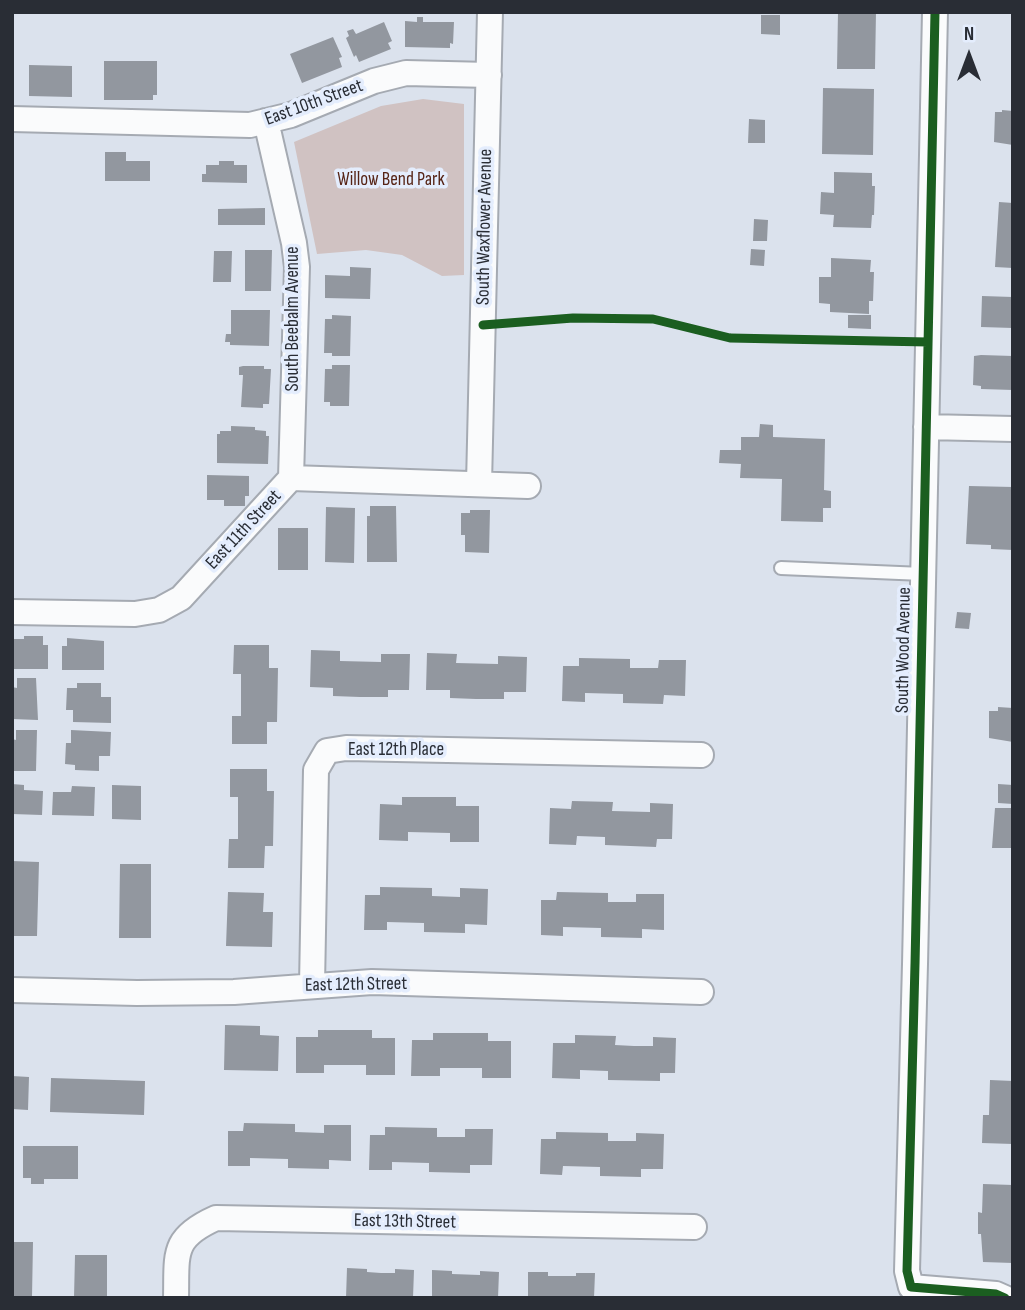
<!DOCTYPE html>
<html>
<head>
<meta charset="utf-8">
<style>
  body { margin:0 }
  #map { position:relative; width:1025px; height:1310px; overflow:hidden; background:#dbe2ed; font-family:"Sofia Sans Condensed",sans-serif }
  canvas { display:block }
  .frame { position:absolute; inset:0; border:14px solid #292d35; pointer-events:none }
  .north { position:absolute; left:934px; top:21px; width:70px; height:70px; -webkit-text-stroke:5px #e4edfd; paint-order:stroke; rotate:0deg; font-size:19px; font-weight:700; line-height:28px; text-align:center; color:#292d35 }
  .north::after { content:''; display:block; margin:auto; width:24px; height:32px; background:#292d35; clip-path:polygon(50% 0,100% 100%,50% 72%,0 100%) }
</style>
</head>
<body>
<div id="map">
<canvas width="1025" height="1310"></canvas>
<div class="frame"></div>
<div class="north">N</div>
</div>
<script>
const ctx = document.querySelector('canvas').getContext('2d');
ctx.lineJoin = 'round';
function fillPath(path, color) { ctx.fillStyle = color; ctx.fill(path, 'evenodd'); }
function stroke(path, color, width, dash) { ctx.strokeStyle = color; ctx.lineWidth = width; ctx.lineCap = dash ? 'butt' : 'round'; ctx.setLineDash(dash || []); ctx.stroke(path); }
function label(font, color, halo, rows, align = 'center') {
  ctx.font = font + ' "Sofia Sans Condensed",sans-serif'; ctx.lineWidth = 7; ctx.setLineDash([]); ctx.textBaseline = 'middle'; ctx.strokeStyle = halo; ctx.fillStyle = color; for (const [text, x, y, turn = 0] of rows) {
    ctx.save(); ctx.translate(x, y); ctx.rotate((+turn || 0) * Math.PI / 180); ctx.textAlign = isNaN(turn) ? turn : align; if (halo) ctx.strokeText(text, 0, 0); ctx.fillText(text, 0, 0); ctx.restore();
  }
}
const green = new Path2D(`
  M423,99L464,104V275L442,276L402,255L366,250L317,254L294,142L381,106Z`);
const building = new Path2D(`
  M838,12H876L875,69H837Z
  M761,15H780V35L761,34Z
  M417,17H423V22H454L453,44L450,43V48L405,47V21L417,22Z
  M384,22L392,41L388,43L391,49L359,62L356,55L354,57L346,38L349,36L347,31L353,29L356,34Z
  M333,37L342,57L339,58L342,67L302,83L290,54Z
  M104,61H157V95H153V100H104Z
  M29,65L72,66V97L29,96Z
  M823,88L874,89L873,155L822,154Z
  M1002,110L1013,111V145L994,142L995,112H1002Z
  M749,119L765,120V143H748Z
  M105,152H126V161H150V181H105Z
  M219,161H234V165H247V183L202,182V174H206V165H219Z
  M834,172L872,173V186H875L874,215H872L871,228L833,227L834,215L820,214L821,192L834,193Z
  M999,202L1013,203V268L995,267Z
  M265,208V225H218V209Z
  M754,219L768,220L767,241H753Z
  M751,249L765,250L764,266L750,265Z
  M245,250H272L271,291H245Z
  M214,251H232L231,282H213Z
  M831,258L871,260L870,272H874L873,301H869V314L830,312V304L819,303V277H831Z
  M350,267L371,268L370,299L325,298V275L350,276Z
  M982,296L1013,297V328L981,327Z
  M231,310H270L269,346L230,345V342H225L226,334H231Z
  M332,315L351,316L350,356H332V353H324L325,319H332Z
  M848,315H871V329L848,328Z
  M981,355L1013,356V390L981,389V386L973,385L974,356Z
  M332,365H350L349,406H330V402H324L325,369H332Z
  M243,366H264V369H271L269,404H263V408L241,407L243,375H239V367Z
  M760,424L773,425V437L825,439L824,490L831,491V508H823V522L781,521L782,479L740,478L741,464L719,463L720,450H741V437H759Z
  M231,426L255,427V430L266,431V436H269L268,464L217,463V434H220V431H231Z
  M207,475L249,476V496H245V506H224V500H207Z
  M969,486L1013,487V550L991,549V545L966,544Z
  M370,506H396L397,562H367V516H370Z
  M326,507L355,508L354,563L325,562Z
  M470,510H490L489,553L465,552V535H461V513H470Z
  M278,528H308V570H278Z
  M957,612L971,613L969,629L955,628Z
  M24,636H43V645H48V669H12V639H24Z
  M67,638L104,641V670H62V646H67Z
  M234,645H269V668H278L277,722H267V744H232V716H241V674H233Z
  M311,650L340,651V661L381,662V654H410L409,690H388V697H360L333,696V688L310,687Z
  M427,653L457,654L456,663L498,664V656L527,657L526,692H504V699H476L450,698V690H426Z
  M579,658L630,659V668H658L659,660H686L685,696L664,695L663,704L623,703V694L585,693V702L562,701L563,666H579Z
  M17,678H36L38,720L12,719V687L17,688Z
  M77,683H101V697H111V723L73,722V710H66L67,688H77Z
  M998,707L1013,708V742L989,738V711H998Z
  M16,730H37L36,771H12V739L16,740Z
  M71,730L111,732L110,756H99V771L75,770V765L65,764L66,743H71Z
  M230,769H267V791H274L273,846H265L264,868H228L229,839H238V797H230Z
  M12,784L24,785V790L43,791L42,815L12,814Z
  M998,784L1013,785V804L998,803Z
  M112,785L141,786V820L112,819Z
  M72,786L95,787L94,816L52,815L53,792H71Z
  M402,797H456V806H479V842H450V833L408,832V841L379,840L380,804L402,805Z
  M572,801L613,802L612,811L650,812V803L673,804L672,839H657L656,847L605,845V837L577,836L576,845L549,844L550,808L571,809Z
  M995,808H1013V848H992Z
  M12,861L39,862L37,936H12Z
  M120,864H151V938H119Z
  M380,887L432,888V896L460,897V888L488,889L487,925L465,924V933L424,932V923L387,922V930H364L365,895H380Z
  M228,892L264,893L263,912H273L272,947L226,946Z
  M557,892L608,893V902H636V894H664V930L642,929V938L601,937V928L563,927V936L541,935V900H556Z
  M225,1025L260,1026V1035L279,1036L278,1071L224,1070Z
  M318,1030H372V1038H395V1075H366V1065H324V1073H296V1037H318Z
  M433,1033H488V1041H511V1078H482V1068H440V1076H411L412,1040H433Z
  M575,1035L616,1036L615,1045L634,1046H653V1037L676,1038L675,1073H660V1081L608,1080V1071L580,1070V1079L552,1078L553,1043H575Z
  M12,1076L29,1077L28,1110L12,1109Z
  M51,1078L145,1081L144,1115L50,1112Z
  M990,1080L1013,1081V1144L982,1143L983,1115H989Z
  M244,1123L295,1124V1132L324,1133V1125H351V1161L329,1160V1169L288,1168V1159L250,1158V1166H228V1131H243Z
  M385,1127L437,1128V1137H465V1129H493L492,1165H470V1173L429,1172V1163L392,1162V1170H369L370,1135H385Z
  M556,1132L608,1133V1141H636V1133L664,1134L663,1169H641V1177L600,1176V1167L563,1166L562,1175L540,1174L541,1139H556Z
  M23,1146H78V1179H44V1184H31V1178H23Z
  M983,1184L1013,1185V1263L983,1262L981,1234H978V1212L982,1213Z
  M12,1242H33L32,1297L12,1298Z
  M75,1255H107V1298H74Z
  M347,1268L367,1269V1272L381,1273H395V1269L414,1270L413,1298H346Z
  M432,1270L452,1271V1274L480,1275V1271L499,1272L498,1298H432Z
  M528,1272H548V1276H576V1273H595L594,1298H528Z`);
const lane = new Path2D(`
  M781,568L923,574`);
const street = new Path2D(`
  M935,12L915,964L907,1271L911,1287L996,1294L1005,1298
  M12,119L250,125L291,115L374,81L406,73L489,75
  M266,121L294,243L297,267L291,478
  M926,427L1013,429
  M479,484L490,12
  M12,612L135,614L159,610L181,598L291,478L528,486
  M312,985L316,770L327,751L346,748L701,755
  M12,990L137,993L234,992L372,982L701,992
  M176,1298C177,1254 171,1238 216,1218L694,1227`);
const cycleway = new Path2D(`
  M935,12L915,964L907,1271L911,1287L996,1294L1005,1298
  M483,325L573,318L653,319L730,338L928,342`);
const streetNames = [
  ["East 10th Street",314,103,-20],
  ["South Waxflower Avenue",485,227,-89],
  ["South Beebalm Avenue",293,319,-90],
  ["East 11th Street",244,530,-47],
  ["South Wood Avenue",904,650,-89],
  ["East 12th Place",396,750],
  ["East 12th Street",356,985,-1],
  ["East 13th Street",405,1222,1]
];
const parkNames = [
  ["Willow Bend Park",391,180]
];
fillPath(green, '#d0c2c2');
fillPath(building, '#92979f');
stroke(lane, '#a5aab2', 16);
stroke(street, '#a5aab2', 28);
stroke(lane, '#fafbfc', 12);
stroke(street, '#fafbfc', 24);
stroke(cycleway, '#1b5e20', 9);
label('19px', '#292d35', '#e4edfd', streetNames);
label('19px', '#562416', '#e4edfd', parkNames);
</script>
</body>
</html>
